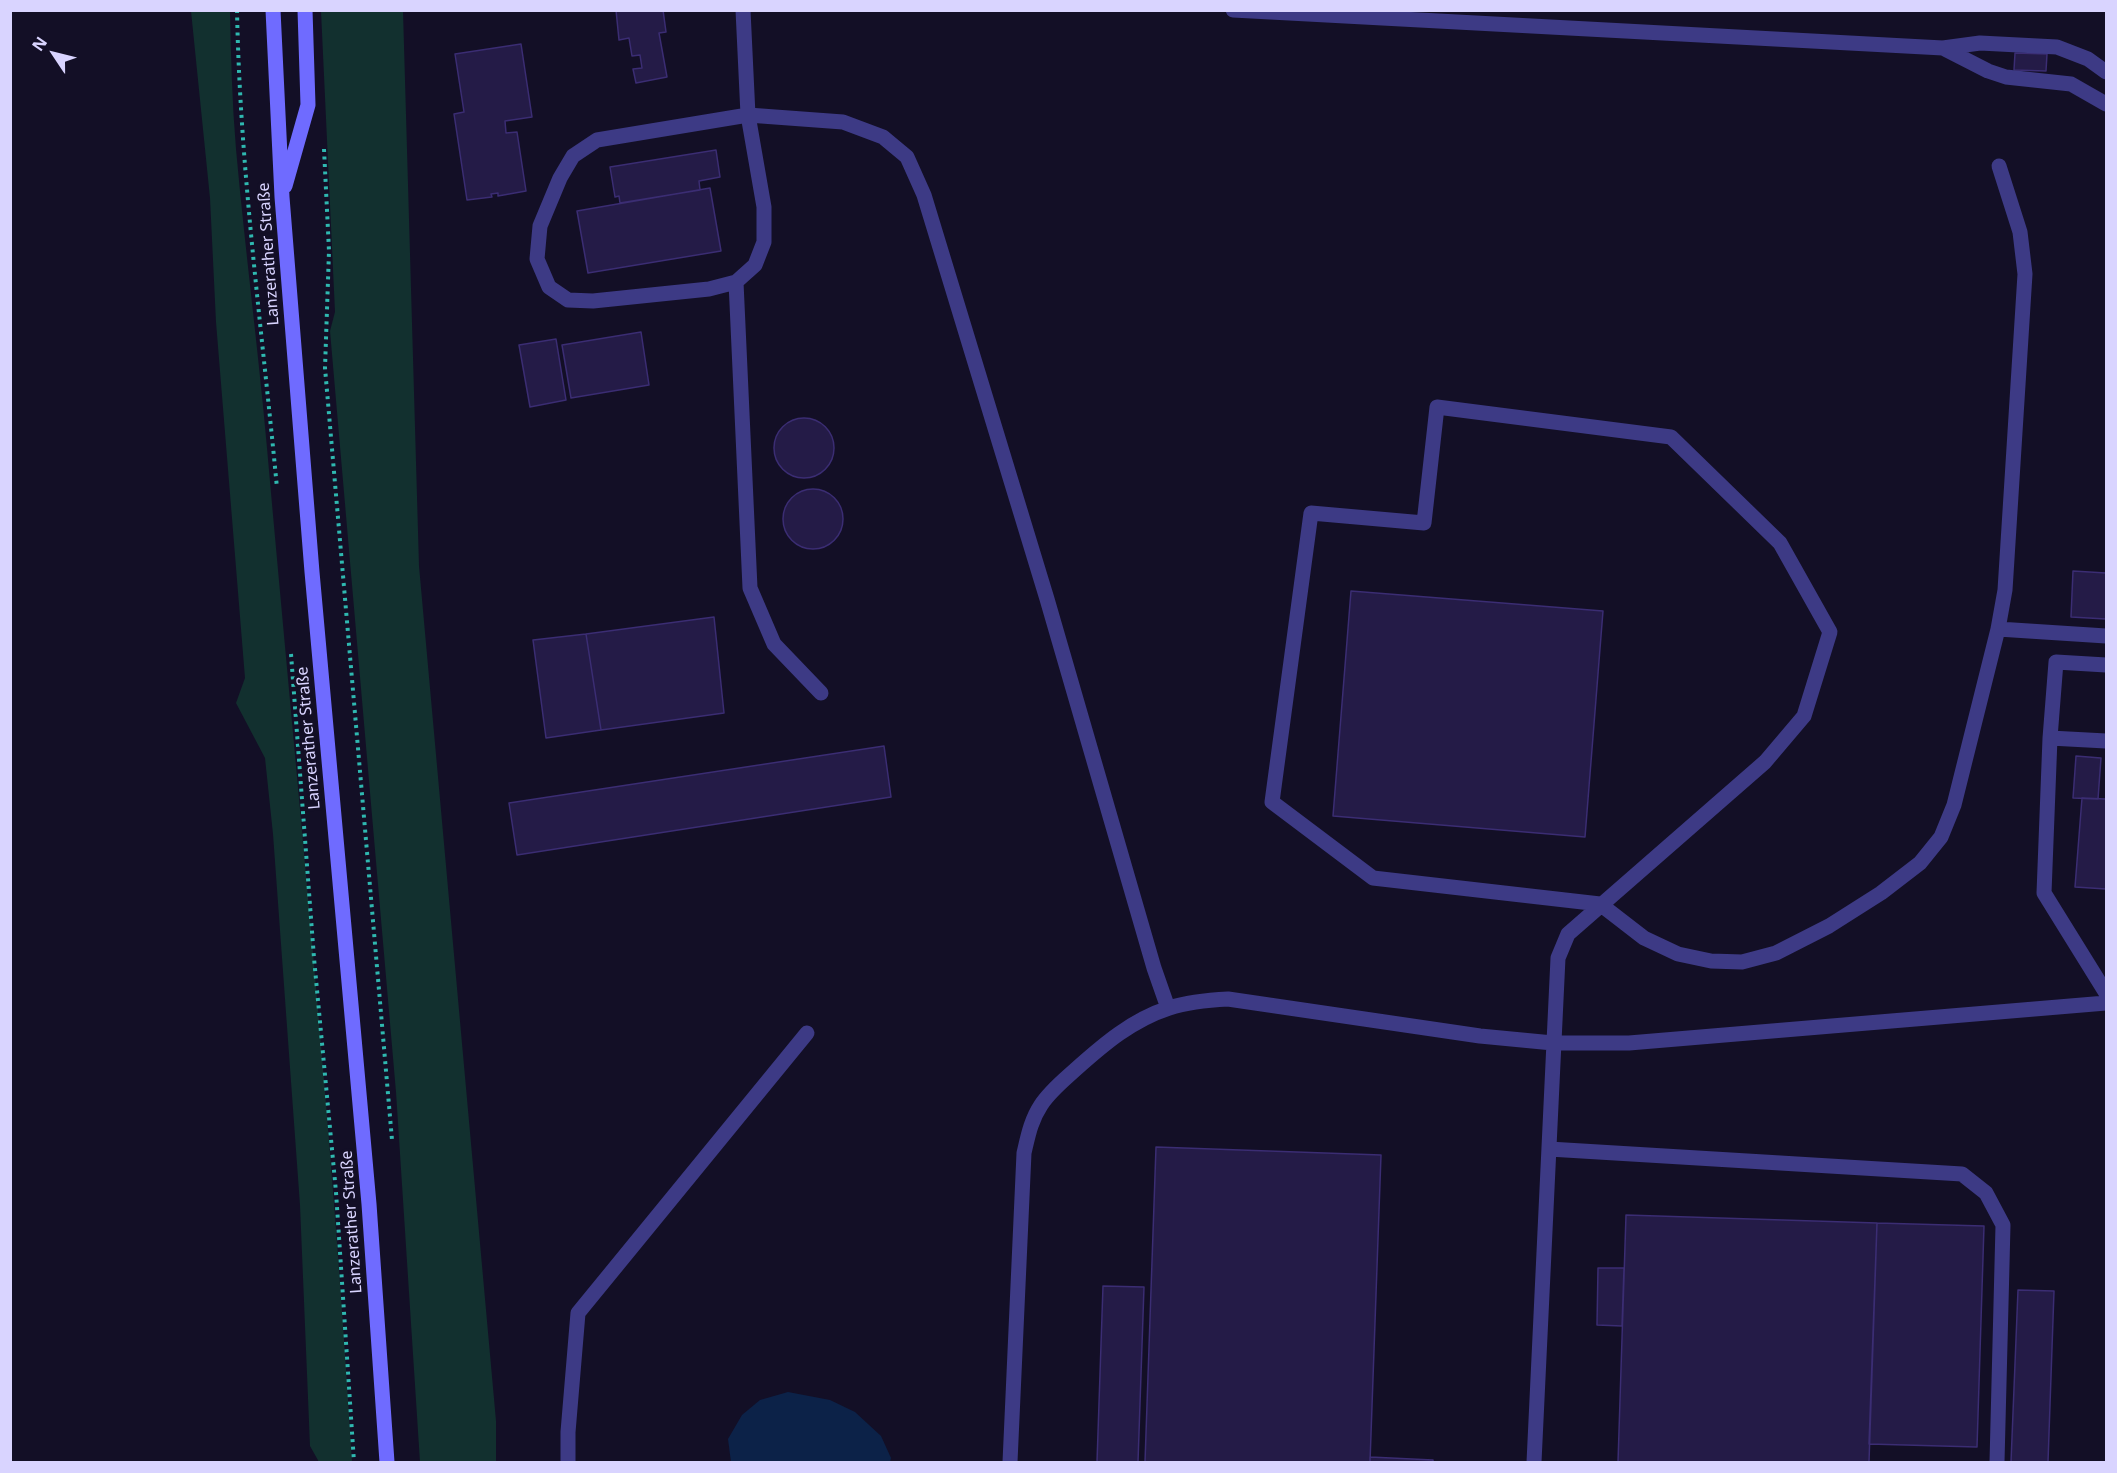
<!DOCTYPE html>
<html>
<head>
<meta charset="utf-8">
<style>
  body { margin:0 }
  #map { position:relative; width:2117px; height:1473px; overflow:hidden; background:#130f26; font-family:"Noto Sans",sans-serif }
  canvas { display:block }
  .frame { position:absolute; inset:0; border:12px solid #d9d4ff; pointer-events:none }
  .north { position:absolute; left:24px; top:24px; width:60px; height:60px; -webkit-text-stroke:4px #130f26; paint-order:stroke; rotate:305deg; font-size:16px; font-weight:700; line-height:24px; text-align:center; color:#d9d4ff }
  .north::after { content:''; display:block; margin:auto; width:21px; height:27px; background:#d9d4ff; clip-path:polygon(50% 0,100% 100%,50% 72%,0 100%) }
</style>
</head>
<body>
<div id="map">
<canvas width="2117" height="1473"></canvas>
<div class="frame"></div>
<div class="north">N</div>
</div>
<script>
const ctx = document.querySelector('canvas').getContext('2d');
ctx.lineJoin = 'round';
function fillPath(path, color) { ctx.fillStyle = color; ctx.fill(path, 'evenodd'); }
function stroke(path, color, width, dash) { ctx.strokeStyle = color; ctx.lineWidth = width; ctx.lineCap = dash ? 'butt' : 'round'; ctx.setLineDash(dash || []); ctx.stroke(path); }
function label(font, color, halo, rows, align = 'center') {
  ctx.font = font + ' "Noto Sans",sans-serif'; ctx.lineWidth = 6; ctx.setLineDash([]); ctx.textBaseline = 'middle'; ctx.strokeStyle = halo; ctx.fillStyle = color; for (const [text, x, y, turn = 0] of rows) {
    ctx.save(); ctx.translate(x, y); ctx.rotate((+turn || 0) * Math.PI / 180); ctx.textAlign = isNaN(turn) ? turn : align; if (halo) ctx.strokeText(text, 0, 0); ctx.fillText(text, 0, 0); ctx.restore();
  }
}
const green = new Path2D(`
  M191,11H230C231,57 232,103 236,149C245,249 258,348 267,448C297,786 332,1124 352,1462H319L310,1446L300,1205L273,834L265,758L236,703L245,678L216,322L210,198Z
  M321,11H403L419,566L496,1421V1462H420L396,1092L330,331L335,312Z`);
const water = new Path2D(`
  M788,1392L830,1400L855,1412L881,1436L891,1458L890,1462H731L728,1439L742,1415L760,1400Z`);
const building = new Path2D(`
  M616,10H663L666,32L659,33L667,77L636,83L633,69L642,68L640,55L632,56L629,38L619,40Z
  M521,44L532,117L505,121L506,133L517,132L526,191L498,196V193L491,194L492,197L467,200L454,114L464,112L455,54Z
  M2015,53L2047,54L2046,71L2014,70Z
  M716,150L720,177L699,181L700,190L620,203L619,196L615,197L610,167Z
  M710,188L721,251L588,273L577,211Z
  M641,332L649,385L571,398L562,345Z
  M556,339L566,400L530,407L519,345Z
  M774 448a30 30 0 1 1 60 0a30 30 0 1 1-60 0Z
  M783 519a30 30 0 1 1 60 0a30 30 0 1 1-60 0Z
  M2073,571L2106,573V619L2071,617Z
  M1351,591L1603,611L1585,837L1333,816Z
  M714,617L724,713L601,730L586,634Z
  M586,634L601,730L546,738L533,640Z
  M884,746L891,797L517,855L509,803Z
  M2076,756L2101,758L2098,799L2073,798Z
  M2082,798L2106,799V889L2075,887Z
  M1156,1147L1381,1155L1370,1462H1145Z
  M1626,1215L1877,1223L1869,1462H1618Z
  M1877,1223L1984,1226L1977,1447L1869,1444Z
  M1598,1268H1624L1622,1326L1597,1325Z
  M1103,1286L1144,1287L1138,1462H1097Z
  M2018,1290L2054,1291L2048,1462H2011Z
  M1370,1457L1433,1460V1462H1370Z`);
const path = new Path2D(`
  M237,10C240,170 262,329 277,488
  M324,149L329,251L325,368L392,1140
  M291,654L314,958L336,1192L354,1462`);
const lane = new Path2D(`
  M743,10L748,115L764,207V242L755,265L736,282L709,289L593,301L568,300L549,287L537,259L540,226L560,178L573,156L597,140L748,115L843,122L883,137L907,157L924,195L1047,599L1154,968L1168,1008
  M1233,10L1943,48L1980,43L2057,47L2088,59L2106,72
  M1943,48L1988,71L2006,77L2071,84L2106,104
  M736,282L750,588L774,644L821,693
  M1998,629L2106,636
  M2050,738L2056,662L2106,665
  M2106,741L2050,738L2044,893L2106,993
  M1549,1149L1962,1174L1986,1193L2003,1225L1997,1462
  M568,1462V1432L578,1313L807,1033
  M1010,1462L1024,1153C1028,1136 1031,1120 1041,1105C1050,1091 1064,1080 1076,1069C1104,1044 1132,1020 1169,1008C1188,1002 1208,1000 1228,999L1480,1036L1553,1043H1629L2106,1003
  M1534,1462L1558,958L1568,934L1765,762L1804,716L1830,632L1780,543L1671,437L1437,407L1424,523L1311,513L1272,802L1373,878L1600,904L1644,938L1678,954L1711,961L1742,962L1776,953L1829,926L1881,893L1920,863L1941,837L1954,805L1998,629L2005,590L2025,274L2020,232L1999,166`);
const secondary = new Path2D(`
  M273,10L282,197L312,572L369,1204L387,1462
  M285,186L308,105L305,10`);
const streetNames = [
  ["Lanzerather Straße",269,254,-94],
  ["Lanzerather Straße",309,738,-95],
  ["Lanzerather Straße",352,1222,-94]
];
fillPath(green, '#12302f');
fillPath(water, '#0c2248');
fillPath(building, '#241b47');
stroke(building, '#3b2d73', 1.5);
stroke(path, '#2fb8b0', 4, [3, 4.5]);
stroke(lane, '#3d3a85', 15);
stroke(secondary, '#6f6bff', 15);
label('16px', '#d9d4ff', '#130f26', streetNames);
</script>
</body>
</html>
